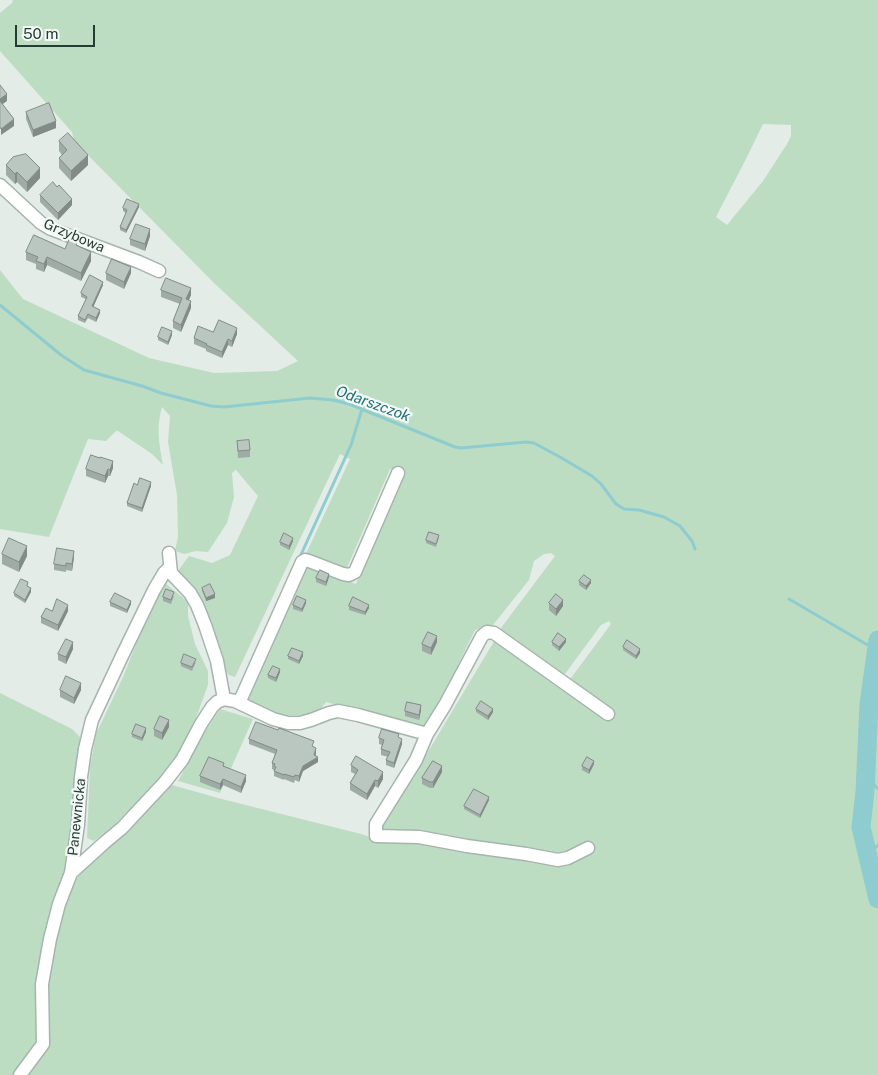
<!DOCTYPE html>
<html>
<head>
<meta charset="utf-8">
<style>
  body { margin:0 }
  #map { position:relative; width:878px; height:1075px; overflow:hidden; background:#e3ece7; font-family:"Public Sans",sans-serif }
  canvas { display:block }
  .scale { position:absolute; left:15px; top:25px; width:80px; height:22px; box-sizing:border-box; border:2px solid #243d34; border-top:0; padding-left:6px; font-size:15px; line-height:18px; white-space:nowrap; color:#243d34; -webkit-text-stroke:4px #f4f9f6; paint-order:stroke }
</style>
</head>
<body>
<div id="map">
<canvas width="878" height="1075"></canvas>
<div class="scale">50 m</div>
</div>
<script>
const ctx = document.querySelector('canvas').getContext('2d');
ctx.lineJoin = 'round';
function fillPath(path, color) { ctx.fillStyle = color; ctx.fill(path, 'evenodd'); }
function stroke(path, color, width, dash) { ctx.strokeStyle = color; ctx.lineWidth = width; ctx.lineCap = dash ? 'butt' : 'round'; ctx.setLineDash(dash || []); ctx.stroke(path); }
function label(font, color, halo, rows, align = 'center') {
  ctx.font = font + ' "Public Sans",sans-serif'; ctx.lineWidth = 4.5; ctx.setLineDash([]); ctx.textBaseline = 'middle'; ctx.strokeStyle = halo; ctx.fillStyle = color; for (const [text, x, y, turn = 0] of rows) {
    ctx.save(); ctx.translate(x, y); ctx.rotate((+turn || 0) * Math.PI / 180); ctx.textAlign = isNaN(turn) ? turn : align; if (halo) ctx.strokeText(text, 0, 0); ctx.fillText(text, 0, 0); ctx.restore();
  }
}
const green = new Path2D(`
  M13,0H878V1075H0V693L72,729L84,741L63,880L72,883L158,795L172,785L218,798L361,834L376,839L564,856L382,831L379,828L401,790L407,787L496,638L568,682L611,624L609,621L601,625L562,678L498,632L555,556L551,553L544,554L534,561L529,580L493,625L475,630L455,671L424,728L326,702L320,710L313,715H290L278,714L245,699L305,566L356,584L403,474L390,469L346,570L305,556L350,459L340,454L235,677L229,675L225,671L177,572L189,556L212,563L230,555L258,496L236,470L232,473L234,497L227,523L208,552L196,551L184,554L175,551L178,537L177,495L168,442L170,416L162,407C156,427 159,445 163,465L152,454L118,431H116L106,441L88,439L49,537L0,529V270L23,299L149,358L214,373L277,371L298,361L214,283L74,141L72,132L0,51V13L12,3ZM763,124L791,125V136L787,144L763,181L727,225L716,217L747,157Z
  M165,583L188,602V616L195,644L208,671V685L195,721L182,750L157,782L114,825L94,841L87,838L90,767L96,734L123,677L143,626Z
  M220,709L253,719L220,793L178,781L201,738Z`);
const stream = new Path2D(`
  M0,305L61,355L84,370L142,386L161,393L211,406L224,407L310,398L333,400L349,404L455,447L461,448L526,442L534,443L560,457L592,476L601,484L616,504L624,509L639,510L664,517L680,526L692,541L695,549
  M299,559L351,445L362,409
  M789,599L866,644L877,647
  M866,775L878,789
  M867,853L873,850L878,845`);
const river = new Path2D(`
  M878,640L869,704L865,792L861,827L878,899`);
const minor = new Path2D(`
  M0,185L41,223L51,229L139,262L159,271
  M169,553L171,573L190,593L197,605L205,625L217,661L224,699
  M239,703L302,562L305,560L309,561L343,574L349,575L355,572L398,473
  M427,734L445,705L482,636L487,632L494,633L608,714
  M71,873L104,843L122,828L165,782L182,760L201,724L212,707L217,702L224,699L235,701L273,719L288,723H300L311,720L329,713L338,711L358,715L427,734L416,760L376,824V836L419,837L467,846L526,854L558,860L568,858L588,848
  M20,1075L43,1044L42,984L50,939L59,904L71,873L78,825L81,777L85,749L92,720L122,656L154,590L164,573L170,567`);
const wall = new Path2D(`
  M26,112L56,128L33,137L26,119Z
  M59,141L88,165L71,181L59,168V158L62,155L59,151Z
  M6,165L40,178L27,192L17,182L15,184L6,175Z
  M40,195L72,205L58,220L40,202Z
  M139,207L126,233L120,230V227L126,213L123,211V208Z
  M150,236L145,251L130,245V239Z
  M77,246L91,261L81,281L47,265L44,272L36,269V264L26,260V252L65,249Z
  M106,273H131L124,289L106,280Z
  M103,285L93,307L100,313L96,322L88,318L85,323L78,320V316L86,299L81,297V293Z
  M161,290L191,295L189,300L191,308L181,332L173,328V321L180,304L161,297Z
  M213,332L237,334L232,347L228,345L222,358L206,351V349L194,344V338Z
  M172,335L168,345L158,340V337Z
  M237,441L250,450V457L238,458Z
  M113,468L110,476H108L105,483L86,476V469Z
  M137,485L151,486L142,512L127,506V503Z
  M439,538L436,547L426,543V540Z
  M293,541L289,550L280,545V542Z
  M2,554L27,556L19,572L2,564Z
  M74,557L72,571L66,570V572L54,570V564Z
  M329,577L326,586L316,582V578Z
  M579,581L591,583L586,590L579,585Z
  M28,586V587L31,592L25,603L14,596V593Z
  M202,588L215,598L206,601L202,591Z
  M174,596L171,604L163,601V597Z
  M110,602L131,604L127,613L110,606Z
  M306,603L302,612L293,609V605Z
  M549,603L563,606L556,616L549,610Z
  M349,606L369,608L365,615L349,610Z
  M52,611H68L58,631L41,623V617Z
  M437,642L431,655L422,651V644Z
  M552,642H566L559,651L552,645Z
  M623,647L640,653L636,659L623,650Z
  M73,649L66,664L58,660V654Z
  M288,656H303L299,664L288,659Z
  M196,662L192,671L181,666V663Z
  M280,672L276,682L268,678V675Z
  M60,690H81L74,704L60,697Z
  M476,709L493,712L488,720L476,712Z
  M421,710L419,720L405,716V711Z
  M169,727L162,740L154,736V729Z
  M146,732L142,741L132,737V734Z
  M379,738H399L402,744L394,768L386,765V760L388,757L381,755V749L382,745L379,744Z
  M249,739L313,747L316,753V755L318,762L303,771L299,782L295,780L294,783L284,779V780L274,776V770L272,769V763L275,754L249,744Z
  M594,764L589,774L582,770V766Z
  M351,765L383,779L378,788L375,786L367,800L350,790V783L355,774L351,772Z
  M224,766L246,781L241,793L223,785L220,790L200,782V776Z
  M442,772L433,788H430L422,784V778Z
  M489,800L480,818L464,809V806Z`);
const shadedWall = new Path2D(`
  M7,94V101L0,106V99Z
  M14,119V126L1,135V129Z
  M56,121V128L33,137V130Z
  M88,155V165L71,181V171Z
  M40,168V178L27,192V182Z
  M17,172V182L15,184V174Z
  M72,199V205L58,220V213Z
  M139,204V207L126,233V230Z
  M150,229V236L145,251V244Z
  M91,252V261L81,281V273Z
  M47,257V265L44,272V264Z
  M131,267V273L124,289V282Z
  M103,282V285L92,310V306Z
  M191,288V295L186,306V299Z
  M191,301V308L181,332V325Z
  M100,310V313L96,322V318Z
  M237,328V334L232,347V341Z
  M172,331V335L168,345V342Z
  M228,339V345L222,358V352Z
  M113,461V468L110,476V470Z
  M108,469V476L105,483V476Z
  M151,482V486L142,512V508Z
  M293,538V541L289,550V546Z
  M27,546V556L19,572V562Z
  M74,551V557L72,571V564Z
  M329,574V577L326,586V582Z
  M591,580V583L586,590V586Z
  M31,588V592L25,603V600Z
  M215,594V598L206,601V598Z
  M306,600V603L302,612V609Z
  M563,600V606L556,616V609Z
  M131,601V604L127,613V610Z
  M68,605V611L58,631V625Z
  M369,605V608L365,615V612Z
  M437,636V642L431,655V648Z
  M566,639V642L559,651V647Z
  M73,642V649L66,664V657Z
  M640,649V653L636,659V656Z
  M303,652V656L299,664V661Z
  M280,669V672L276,682V678Z
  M81,683V690L74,704V698Z
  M421,705V710L419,720V715Z
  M493,709V712L488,720V716Z
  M169,720V727L162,740V733Z
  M146,728V732L142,741V738Z
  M402,739V744L394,768V763Z
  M316,748V753L314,759L318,757V762L303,771L299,782V776L303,766L314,755Z
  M594,761V764L589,774V770Z
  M442,766V772L433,788V782Z
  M383,772V779L378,788V781Z
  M246,775V781L241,793V787Z
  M223,779V785L220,790V784Z
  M375,780V786L367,800V794Z
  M489,797V800L480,818V815Z`);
const building = new Path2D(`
  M0,85L7,94L0,99Z
  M0,101L14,119L1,129L0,127Z
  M49,103L56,121L33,130L26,112Z
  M68,133L88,155L71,171L59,158L67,150L59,141Z
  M26,154L40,168L27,182L17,172L15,174L6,165L13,157Z
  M53,182L57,187L59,185L72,199L58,213L40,195Z
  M127,199L139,204L126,230L120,227L127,210L123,208Z
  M136,224L150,229L145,244L130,239Z
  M34,235L65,249L69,239L77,242L76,245L91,252L81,273L47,257L44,264L36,261L38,257L26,252Z
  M112,259L131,267L124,282L106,273Z
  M90,275L103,282L92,306L100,310L96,318L88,314L85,320L78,316L87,297L81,293Z
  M166,278L191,288L186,299L191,301L181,325L173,321L182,298L161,290Z
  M219,320L237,328L232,341L228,339L222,352L206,345L207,344L194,338L198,326L213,332Z
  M162,327L172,331L168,342L158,337Z
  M249,440L250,450L238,451L237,441Z
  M91,455L100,458V457L113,461L110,470L108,469L105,476L86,469Z
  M140,478L151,482L142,508L127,503L134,483L137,485Z
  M429,532L439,535L436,544L426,540Z
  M284,533L293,538L289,546L280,542Z
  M9,538L27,546L19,562L2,554Z
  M57,548L74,551L72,564L66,563V566L54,564Z
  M320,570L329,574L326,582L316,578Z
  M584,575L591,580L586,586L579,581Z
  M21,579L28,582L27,586L31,588L25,600L14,593Z
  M210,584L215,594L206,598L202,588Z
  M166,589L174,592L171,600L163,597Z
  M115,593L131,601L127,610L110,602Z
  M556,594L563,600L556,609L549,603Z
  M297,596L306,600L302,609L293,605Z
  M353,597L369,605L365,612L349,606Z
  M57,599L68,605L58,625L41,617L46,608L52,611Z
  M428,632L437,636L431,648L422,644Z
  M558,633L566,639L559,647L552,642Z
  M66,639L73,642L66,657L58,654Z
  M627,640L640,649L636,656L623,647Z
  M292,648L303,652L299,661L288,656Z
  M184,654L196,659L192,667L181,663Z
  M273,666L280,669L276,678L268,675Z
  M66,676L81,683L74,698L60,690Z
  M481,701L493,709L488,716L476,709Z
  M407,702L421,705L419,715L405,711Z
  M160,716L169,720L162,733L154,729Z
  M256,722L278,730L279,728L314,741L312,746L316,748L314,755L318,757L303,766L299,776L295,775L294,777L284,774V775L274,771L276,767L274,766L275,764L272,763L277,750L249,739Z
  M136,724L146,728L142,738L132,734Z
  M382,729L399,734L398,737L402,739L394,763L386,760L390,752L381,749L384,740L379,738Z
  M356,756L383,772L378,781L375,780L367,794L350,783L358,770L351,765Z
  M209,757L224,763L223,766L246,775L241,787L223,779L220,784L200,776Z
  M587,757L594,761L589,770L582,766Z
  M433,761L442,766L433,782H430L422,778Z
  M474,789L489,797L480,815L464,806Z`);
const streetNames = [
  ["Grzybowa",74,236,23],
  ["Panewnicka",77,817,-84]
];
const waterNames = [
  ["Odarszczok",373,404,20]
];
fillPath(green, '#bdddc3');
stroke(stream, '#8ecccf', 3);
stroke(river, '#8ecccf', 19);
stroke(minor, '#a6b4ae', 15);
stroke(minor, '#fff', 12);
fillPath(wall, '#9faba5');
fillPath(shadedWall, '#828b86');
fillPath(building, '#b9c7c0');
stroke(building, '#828b86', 1);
label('14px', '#243d34', '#f4f9f6', streetNames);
label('italic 15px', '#207177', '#f4f9f6', waterNames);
</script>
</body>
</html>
